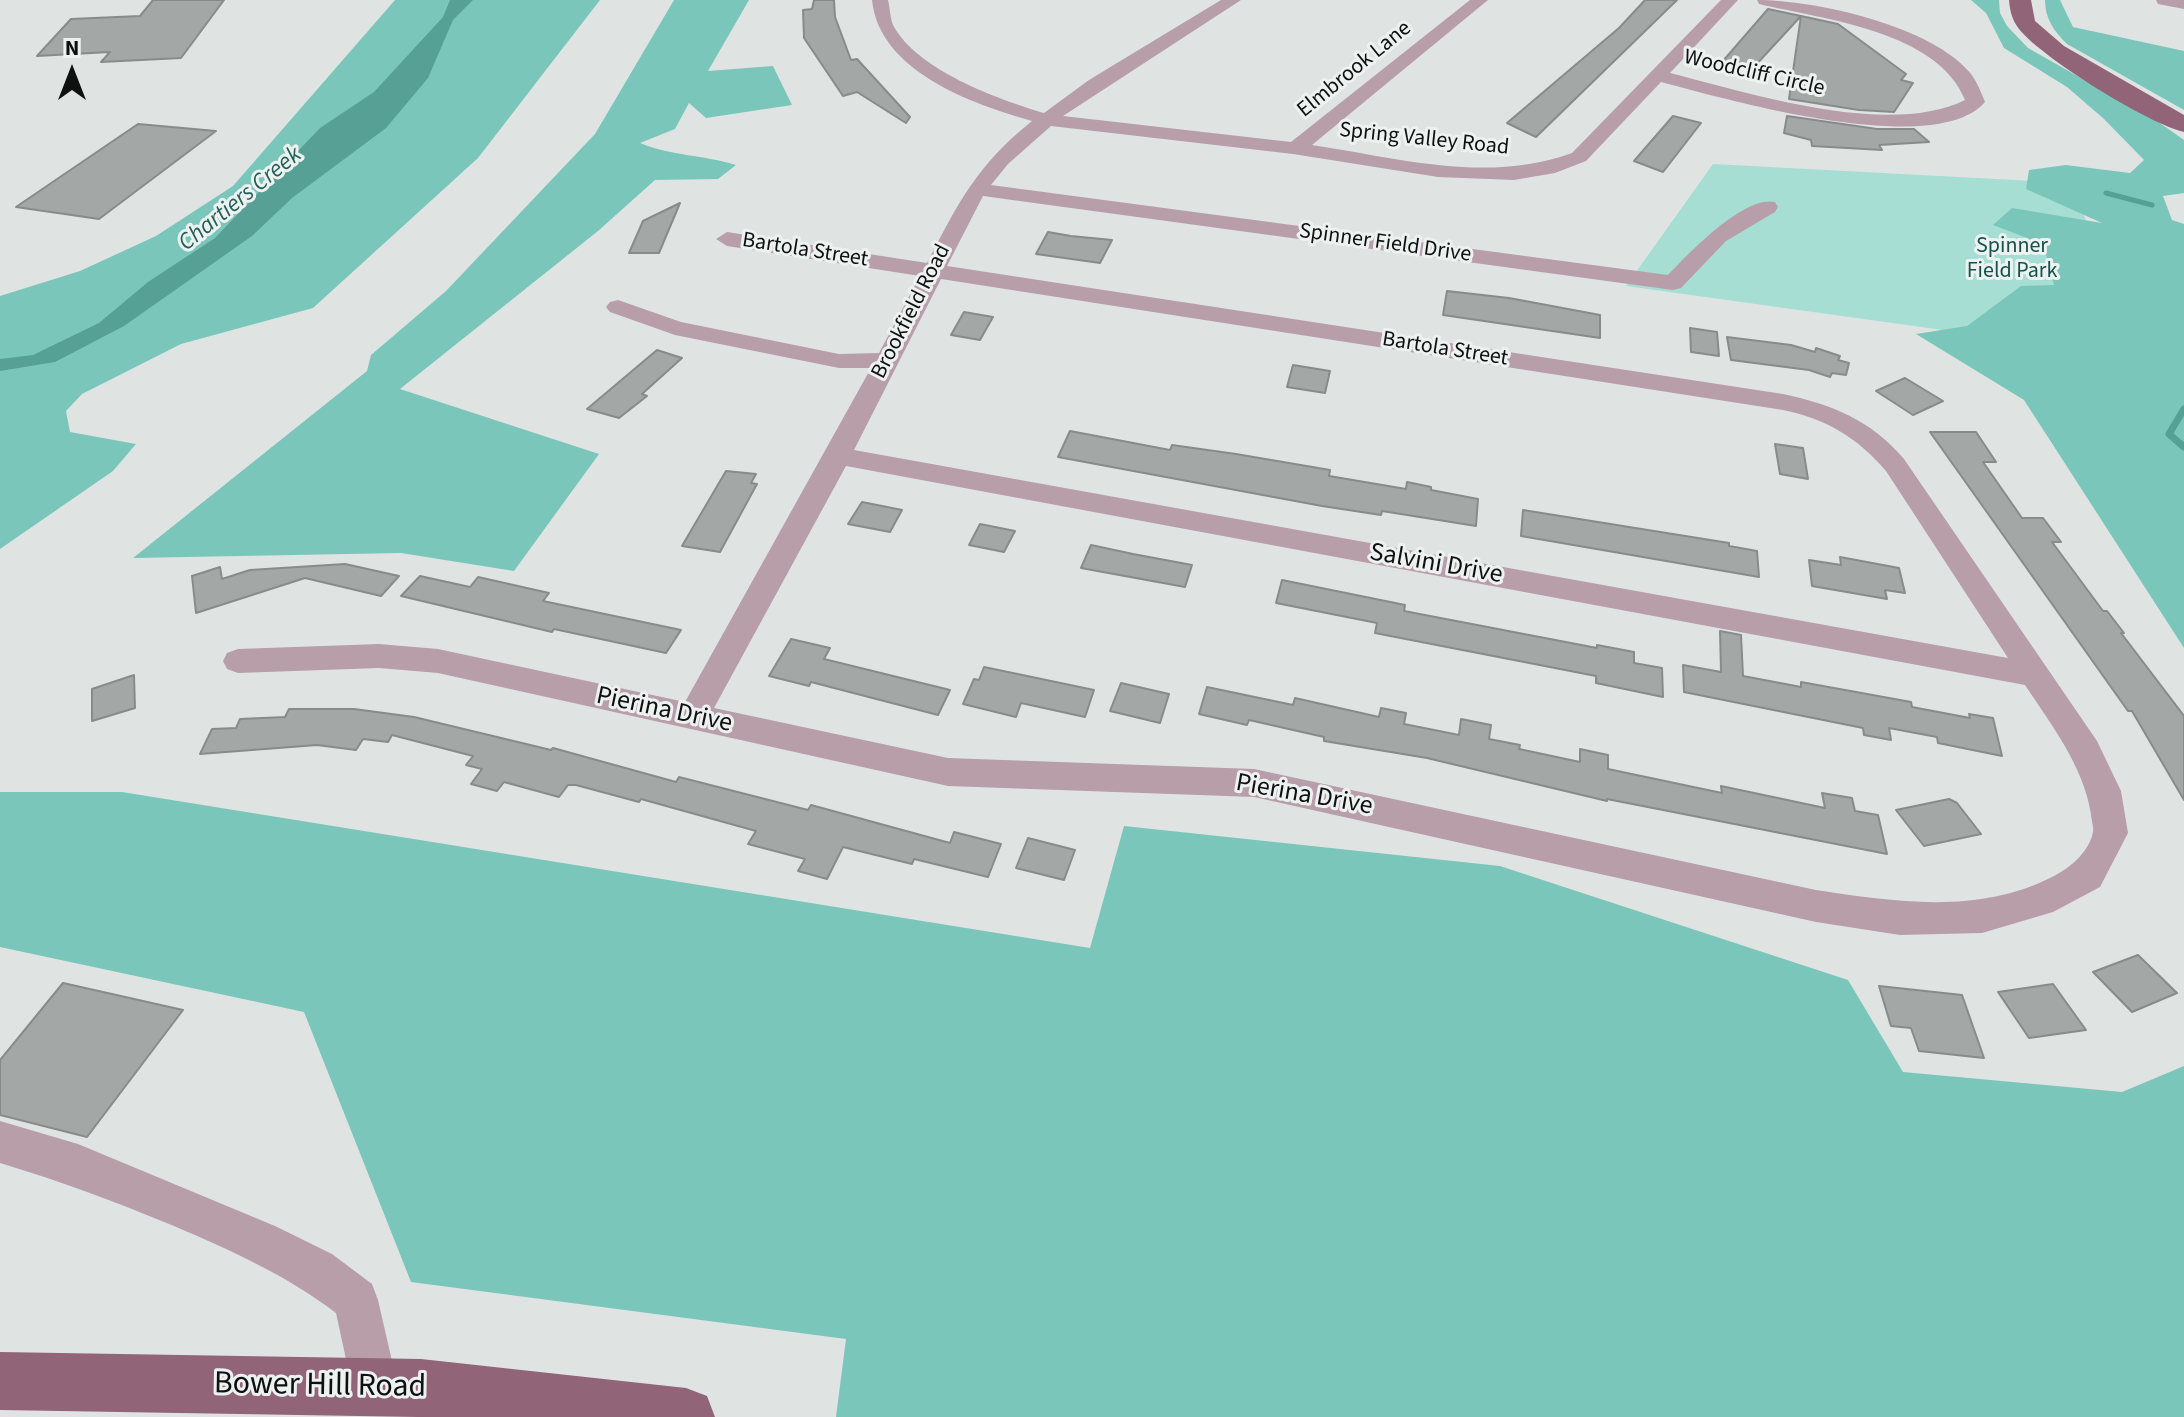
<!DOCTYPE html>
<html>
<head>
<meta charset="utf-8">
<style>
  body { margin:0 }
  #map { position:relative; width:2184px; height:1417px; overflow:hidden; background:#dfe4e3; font-family:"Source Sans 3",sans-serif }
  canvas { display:block }
  .north { position:absolute; left:32px; top:32px; width:80px; height:80px; -webkit-text-stroke:6px #edf2f1; paint-order:stroke; rotate:0deg; font-size:22px; font-weight:700; line-height:32px; text-align:center; color:#0f1110 }
  .north::after { content:''; display:block; margin:auto; width:28px; height:36px; background:#0f1110; clip-path:polygon(50% 0,100% 100%,50% 72%,0 100%) }
</style>
</head>
<body>
<div id="map">
<canvas width="2184" height="1417"></canvas>
<div class="north">N</div>
</div>
<script>
const ctx = document.querySelector('canvas').getContext('2d');
ctx.lineJoin = 'round';
function fillPath(path, color) { ctx.fillStyle = color; ctx.fill(path, 'evenodd'); }
function stroke(path, color, width, dash) { ctx.strokeStyle = color; ctx.lineWidth = width; ctx.lineCap = dash ? 'butt' : 'round'; ctx.setLineDash(dash || []); ctx.stroke(path); }
function label(font, color, halo, rows, align = 'center') {
  ctx.font = font + ' "Source Sans 3",sans-serif'; ctx.lineWidth = 6; ctx.setLineDash([]); ctx.textBaseline = 'middle'; ctx.strokeStyle = halo; ctx.fillStyle = color; for (const [text, x, y, turn = 0] of rows) {
    ctx.save(); ctx.translate(x, y); ctx.rotate((+turn || 0) * Math.PI / 180); ctx.textAlign = isNaN(turn) ? turn : align; if (halo) ctx.strokeText(text, 0, 0); ctx.fillText(text, 0, 0); ctx.restore();
  }
}
const green = new Path2D(`
  M1713,164L2072,183L2137,357L1626,286Z`);
const forest = new Path2D(`
  M395,0H600L478,158L313,308L181,344L82,394L66,411L70,432L136,444L113,471L0,549V296L80,271L156,236L233,186Z
  M674,0H749L708,71L773,66L792,105L706,118L689,103L675,129L640,143C671,156 704,155 736,165L718,179L655,180L598,231L400,389L599,454L514,571L401,553L133,558L367,371L371,355L446,291L595,134Z
  M1971,0H1999L2000,13L2007,26L2028,48L2157,121L2184,140V193L2163,196L2172,220L2184,224V648L2024,400L1916,334L1967,326L2021,286L2054,285L2043,244L1993,225L2012,208L2102,223L2026,189L2029,170L2066,165L2130,173L2144,160L2104,119L2067,87L2004,48L1986,13Z
  M2045,0H2060L2073,27L2184,51V110L2067,44C2054,31 2045,19 2045,0Z
  M0,792H122L1090,948L1124,826L1500,866L1848,980L1903,1072L2122,1092L2184,1066V1417H836L846,1339L411,1282L304,1012L0,947Z`);
const water = new Path2D(`
  M450,0H473L453,20L428,78L386,128L292,198L252,236L124,326L55,362L0,371V359L33,355L99,323L148,282L215,238L320,128L374,92L443,17Z`);
const streamFar1 = new Path2D(`
  M2106,193L2152,205`);
const stream = new Path2D(`
  M2184,409L2169,434L2184,447`);
const building = new Path2D(`
  M153,0H224L181,58L101,62L110,52L37,56L71,19L140,16Z
  M814,0H834L835,17L851,60L857,59L910,117L906,123L857,92L843,96L804,38L803,10L812,9Z
  M1645,0H1677L1536,137L1507,123L1619,28Z
  M1768,9L1801,16L1753,68L1723,61Z
  M1801,16L1838,24L1906,74L1901,80L1913,83L1894,112L1859,110L1789,99Z
  M1673,116L1701,123L1663,172L1634,161Z
  M1787,116L1877,129H1914L1929,142L1879,145L1882,150L1812,146L1811,140L1784,133Z
  M138,124L216,131L99,219L16,207Z
  M680,203L659,253H629L643,221Z
  M1048,232L1071,236L1112,240L1100,263L1036,254Z
  M1447,291L1509,298L1600,315V338L1443,315Z
  M964,312L993,317L980,340L951,335Z
  M1690,328L1717,332L1719,356L1691,352Z
  M1727,337L1791,345L1815,352L1816,348L1840,356L1838,360L1849,363L1846,375L1832,373L1830,377L1809,370L1731,360Z
  M657,350L682,358L642,394L647,396L619,418L587,409Z
  M1293,365L1330,371L1325,393L1287,387Z
  M1905,378L1943,401L1913,415L1876,391Z
  M1070,431L1170,450L1172,445L1236,454L1330,470L1329,476L1406,489L1407,482L1431,487V490L1478,499L1476,526L1382,511L1381,515L1322,506L1058,457Z
  M1930,432H1976L1996,462H1983L2022,518H2043L2061,542H2052L2103,611H2107L2124,633H2121L2184,716V800L2132,711H2128Z
  M1775,444L1803,448L1808,479L1780,474Z
  M726,471L756,474L751,483L757,484L720,552L682,546Z
  M862,502L902,510L890,532L848,524Z
  M1523,510L1729,543V546L1757,551L1759,577L1521,536Z
  M980,524L1015,531L1004,552L969,545Z
  M1091,545L1133,554L1192,565L1185,587L1081,568Z
  M1840,557L1899,568L1905,593L1885,590L1887,599L1812,586L1809,560L1841,565Z
  M345,564L399,576L381,596L305,578L196,613L192,576L220,567L222,579L250,570Z
  M420,576L470,587L478,577L549,593L543,601L681,630L666,653L554,629L552,632L401,596Z
  M1282,580L1405,605L1404,611L1597,648V645L1634,652V663L1662,668L1663,697L1596,683V676L1375,633L1377,623L1276,603Z
  M1720,631L1741,635L1743,676L1801,687V682L1911,702L1912,707L1970,718L1969,714L1993,718L2002,756L1938,743L1937,737L1889,728L1891,740L1864,735L1863,728L1684,692L1683,665L1721,672Z
  M791,639L830,648L824,659L950,690L938,715L811,682L809,686L769,676Z
  M984,667L1094,690L1085,717L1021,703L1016,717L963,704L974,679L979,680Z
  M134,675L135,708L92,721V689Z
  M1121,683L1169,694L1160,723L1110,711Z
  M1207,687L1293,705L1295,698L1379,717L1381,708L1406,713L1404,724L1459,735L1461,719L1491,725L1489,739L1520,745L1519,749L1580,762V749L1608,755V769L1722,793L1721,786L1825,808L1822,793L1852,798L1855,811L1878,815L1887,854L1607,799V801L1427,758L1324,741V737L1249,720L1247,725L1199,714Z
  M289,709H354L414,717L551,750L553,748L676,782L679,777L808,810L811,805L950,843L954,832L1001,844L988,877L914,859L912,864L843,847L827,879L798,871L805,859L748,844L756,831L641,799L639,802L576,785H568L559,797L504,782L497,791L471,784L482,769L466,765L473,756L392,735L388,742L363,739L356,750L317,745L200,754L212,729L236,728L240,719L285,717Z
  M1949,799L1957,803L1981,834L1924,846L1896,810Z
  M1028,838L1075,850L1064,880L1016,868Z
  M2138,955L2177,993L2132,1012L2093,972Z
  M63,983L183,1010L87,1137L0,1115V1060Z
  M2053,984L2086,1030L2029,1038L1998,992Z
  M1879,986L1962,995L1984,1058L1919,1051L1911,1028L1891,1026Z`);
const minor = new Path2D(`
  M872,0H888C890,8 890,17 893,25C917,70 997,99 1044,113L1089,80L1221,0H1241L1063,116L1291,142L1470,0H1488L1312,145C1399,158 1487,184 1572,153L1721,0H1738L1670,73C1749,93 1889,138 1965,100C1938,31 1822,19 1759,4L1757,0C1815,0 1933,26 1971,74C1977,82 1981,92 1985,102C1935,160 1726,99 1661,82L1586,161L1555,173L1514,180L1438,177L1293,154L1051,126L1008,164L991,185L1668,275C1688,254 1744,195 1775,202L1778,207L1775,212L1726,241L1681,288L1673,290L983,196L947,266L1783,394C1833,405 1871,420 1904,459L2097,741L2121,791L2128,833L2100,887L2053,912L1982,933L1900,935L1816,922L1254,797L948,786L438,673L379,668L238,673L227,669L223,661L227,653L238,649L379,644L438,649L685,702L871,368H839L675,335L610,312L606,307L610,302L618,300L681,322L839,354L879,353L920,276L727,246L716,239L727,232L927,263C958,203 977,165 1032,121C972,104 879,71 872,0ZM941,279L1783,410C1826,419 1857,437 1886,471L2008,658L854,450ZM846,466L2025,685C2052,726 2083,765 2091,814C2091,819 2094,827 2093,832C2089,852 2071,867 2054,876C1979,915 1896,902 1816,890L1254,769L948,758L714,708Z
  M2156,0H2184V9L2158,4Z
  M0,1121L78,1144L275,1226L332,1254L372,1284L378,1300L398,1387L391,1403L375,1410L359,1403L352,1387L336,1313C286,1275 232,1251 174,1226C116,1202 60,1181 0,1163Z`);
const major = new Path2D(`
  M2009,0H2031L2035,21L2064,46L2184,115V132C2149,124 2042,58 2019,29C2012,20 2010,11 2009,0Z
  M0,1352L421,1359L686,1388L707,1396L715,1417H418L0,1410Z`);
const farStreetnames = [
  ["Elmbrook Lane",1355,70,-39],
  ["Woodcliff Circle",1754,74,13],
  ["Spring Valley Road",1424,140,6],
  ["Spinner Field Drive",1385,244,8],
  ["Bartola Street",805,251,9],
  ["Brookfield Road",912,312,-63],
  ["Bartola Street",1445,350,9]
];
const farParknames = [
  ["Spinner",2012,247],
  ["Field Park",2012,272]
];
const farWaternames = [
  ["Chartiers Creek",241,200,-39]
];
const streetNames = [
  ["Salvini Drive",1436,565,10],
  ["Pierina Drive",664,711,12],
  ["Pierina Drive",1304,796,10]
];
const nearStreetnames = [
  ["Bower Hill Road",320,1387,1]
];
fillPath(green, '#a6ded4');
fillPath(forest, '#7bc6ba');
fillPath(water, '#56a095');
stroke(streamFar1, '#56a095', 5);
stroke(stream, '#56a095', 7);
fillPath(building, '#a3a8a7');
stroke(building, '#878c8b', 2);
fillPath(minor, '#b89ea9');
fillPath(major, '#916478');
label('22px', '#0f1110', '#edf2f1', farStreetnames);
label('22px', '#13534b', '#edf2f1', farParknames);
label('italic 24px', '#236058', '#edf2f1', farWaternames);
label('26px', '#0f1110', '#edf2f1', streetNames);
label('32px', '#0f1110', '#edf2f1', nearStreetnames);
</script>
</body>
</html>
